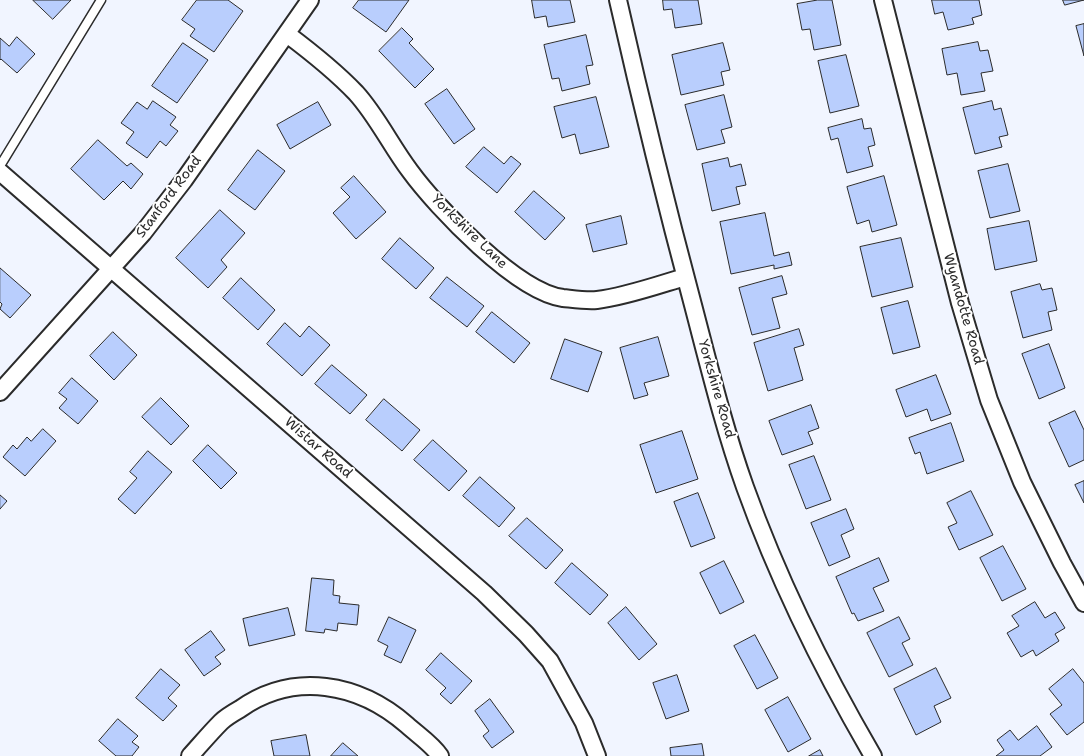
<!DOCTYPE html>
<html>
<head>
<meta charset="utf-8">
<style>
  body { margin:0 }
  canvas { display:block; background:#f1f5ff }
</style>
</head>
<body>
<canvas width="1084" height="756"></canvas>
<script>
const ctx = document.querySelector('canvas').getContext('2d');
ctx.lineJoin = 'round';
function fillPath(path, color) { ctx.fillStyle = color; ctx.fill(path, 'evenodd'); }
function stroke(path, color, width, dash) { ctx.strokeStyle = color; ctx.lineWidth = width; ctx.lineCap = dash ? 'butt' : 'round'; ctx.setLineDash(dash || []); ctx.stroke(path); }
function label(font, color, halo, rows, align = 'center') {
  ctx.font = font + ' "Shantell Sans",sans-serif'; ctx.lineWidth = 4; ctx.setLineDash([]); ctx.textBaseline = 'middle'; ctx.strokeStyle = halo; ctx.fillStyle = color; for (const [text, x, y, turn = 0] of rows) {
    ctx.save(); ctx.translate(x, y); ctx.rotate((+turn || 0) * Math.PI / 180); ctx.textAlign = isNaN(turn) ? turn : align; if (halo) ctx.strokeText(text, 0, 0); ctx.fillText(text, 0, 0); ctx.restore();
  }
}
const building = new Path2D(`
  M33,0H71L53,19Z
  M197,0H228L243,11L214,52L190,36L195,29L182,20Z
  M359,0H409L386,32L353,8Z
  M532,0H570L575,22L548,27L546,16L535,18Z
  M663,0H698L702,24L675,28L672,9L664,10Z
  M818,0H832L841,45L814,50L810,29L802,30L797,4Z
  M932,0H979L982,15L972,18L974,24L948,30L943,12L935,14Z
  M1063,0H1084L1065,5Z
  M1084,24V56L1076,26Z
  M402,28L413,39L409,43L434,69L415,88L379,51Z
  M586,35L593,65L586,66L590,84L562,91L559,78L552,79L544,45Z
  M17,37L35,54L17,73L1,59L0,60V38L9,46Z
  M978,42L980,51L988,50L993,71L981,73L985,91L961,95L957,73L947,75L942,49Z
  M183,43L208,60L177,103L152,86Z
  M723,43L730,70L721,72L724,85L681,95L672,55Z
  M846,55L859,106L830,113L818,61Z
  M447,89L475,129L454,144L425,104Z
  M724,95L732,127L721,130L725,143L697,150L685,105Z
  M596,97L609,147L580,154L575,134L562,138L554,107Z
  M153,101L176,117L170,125L178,131L166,146L160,141L147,158L126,143L134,132L121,123L137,102L147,109Z
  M992,101L994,110L1001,108L1008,135L999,137L1002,147L975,154L963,108Z
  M318,102L331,125L290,149L277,125Z
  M862,119L864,129L871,128L875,145L868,147L873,166L847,173L838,138L831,140L828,128Z
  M98,140L127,166L131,163L143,174L131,189L123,181L104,200L71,169Z
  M484,147L504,164L511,156L521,164L497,193L466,167Z
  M258,150L285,171L255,210L228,190Z
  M728,158L730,167L741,164L746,185L736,187L740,204L712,211L702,164Z
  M1008,164L1020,211L990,218L978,171Z
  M354,176L386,212L356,239L333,213L350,197L341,188Z
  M884,176L897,225L872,232L869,220L857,224L847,187Z
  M534,191L565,218L545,240L515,212Z
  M220,210L245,233L221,260L227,267L208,288L176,258Z
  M765,213L774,256L789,252L792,265L774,269V265L731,274L720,222Z
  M621,216L627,244L593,252L586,225Z
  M1029,221L1037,261L995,270L987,229Z
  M400,238L434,268L416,289L382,259Z
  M901,238L913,287L872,297L860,247Z
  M0,268L31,295L10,318L0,309L2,304L0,302Z
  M782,276L787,294L772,298L780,328L752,335L739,288Z
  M447,277L484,306L467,327L430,298Z
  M241,278L275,310L258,330L223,298Z
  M1040,284L1042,290L1052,288L1057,310L1048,312L1052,330L1023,338L1011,292Z
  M908,301L920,347L893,354L881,308Z
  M492,312L530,343L514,363L476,332Z
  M285,323L300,337L309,326L330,345L302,376L267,344Z
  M799,329L804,345L794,348L803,380L768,391L754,343Z
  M113,332L137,355L114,380L90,356Z
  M658,337L669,376L644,383L648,395L634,399L620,348Z
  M565,339L602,352L588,392L551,379Z
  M1049,344L1065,388L1039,399L1022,354Z
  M332,365L367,395L350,414L315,384Z
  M936,375L951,414L931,421L927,409L906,417L896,390Z
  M72,378L98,401L78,424L59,408L67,399L59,393Z
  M161,398L189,426L171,445L142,417Z
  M384,399L420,430L402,451L366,420Z
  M811,405L819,428L808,432L813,444L782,455L769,421Z
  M1075,411L1084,430V460L1069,467L1049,423Z
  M951,423L964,461L927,474L920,452L915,454L909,438Z
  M43,429L56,441L25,476L3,457L13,445L17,449L27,437L31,441Z
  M682,431L698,479L656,493L640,445Z
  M433,440L467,471L449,491L414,460Z
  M208,445L237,473L221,489L193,461Z
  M148,451L172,472L135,514L118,499L137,478L130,472Z
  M814,456L831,500L806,509L789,465Z
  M480,477L515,508L499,527L463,496Z
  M1084,481V503L1075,485Z
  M971,491L993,535L959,550L948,527L957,523L947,503Z
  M698,493L715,538L691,547L674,502Z
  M0,495L7,501L0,509Z
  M846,509L854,529L841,535L850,557L829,566L811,523Z
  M527,518L563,550L546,569L509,536Z
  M1003,546L1026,589L1002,601L980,558Z
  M879,558L889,581L873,588L884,611L858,621L854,613L852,614L836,577Z
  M724,561L744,602L720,614L700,573Z
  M572,563L608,595L590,615L555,583Z
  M312,578L334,580L333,595L340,596L339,603L359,605L357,625L338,623L337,631L325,629L324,633L306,631Z
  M1035,602L1045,618L1055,612L1065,628L1055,634L1059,641L1036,656L1033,650L1021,657L1007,633L1019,626L1012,616Z
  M626,607L657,644L639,660L608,623Z
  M288,608L295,635L249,646L243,619Z
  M389,617L416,630L401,663L384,655L388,646L378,641Z
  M899,617L910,639L902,643L913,665L889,677L867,633Z
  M211,631L225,650L215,657L221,664L204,676L185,650Z
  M755,635L778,678L757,689L734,646Z
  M441,653L472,681L451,704L440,694L446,688L426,670Z
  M936,668L951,698L934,706L941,722L916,735L894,689Z
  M161,669L180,685L168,698L177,706L163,721L136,698Z
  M1073,669L1084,683V722L1067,735L1050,714L1062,705L1049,689Z
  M677,675L689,711L666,719L653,683Z
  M788,697L811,739L788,752L765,710Z
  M490,699L514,732L492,748L483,736L489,731L475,711Z
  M118,719L138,736L132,742L139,747L132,756H116L99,741Z
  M1037,726L1052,747L1040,756H996L1004,750L997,740L1010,730L1018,740Z
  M306,735L310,756H274L271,741Z
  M343,743L358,756H331Z
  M702,744L704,756H671L670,748Z
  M820,750L823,756H809Z`);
const lane = new Path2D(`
  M0,166L101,0`);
const street = new Path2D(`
  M618,0C641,102 666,204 693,305C709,366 724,428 745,487C778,579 824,672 873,756
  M883,0L960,303L989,400L1022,482L1062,563L1084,603
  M287,34C311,52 335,71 356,93C377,116 391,146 410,171C437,208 517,292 563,298C573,299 586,301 597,300C624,297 658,285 685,277
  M0,172L484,593L526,634L550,661L584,723L597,756
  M0,392L143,233L184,180L310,0
  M190,756C200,745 210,733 221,722C226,717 233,713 240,709C294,671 359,683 407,725C418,735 432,744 440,756`);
const streetNames = [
  ["Stanford Road",169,197,-53],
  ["Yorkshire Lane",469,232,44],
  ["Wyandotte Road",963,309,74],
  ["Yorkshire Road",716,389,74],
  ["Wistar Road",318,448,41]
];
fillPath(building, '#b9cefd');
stroke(building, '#2b2b2b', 1);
stroke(lane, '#2b2b2b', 11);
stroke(street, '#2b2b2b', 20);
stroke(lane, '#fff', 8);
stroke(street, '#fff', 16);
label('14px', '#2b2b2b', '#fff', streetNames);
</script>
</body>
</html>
